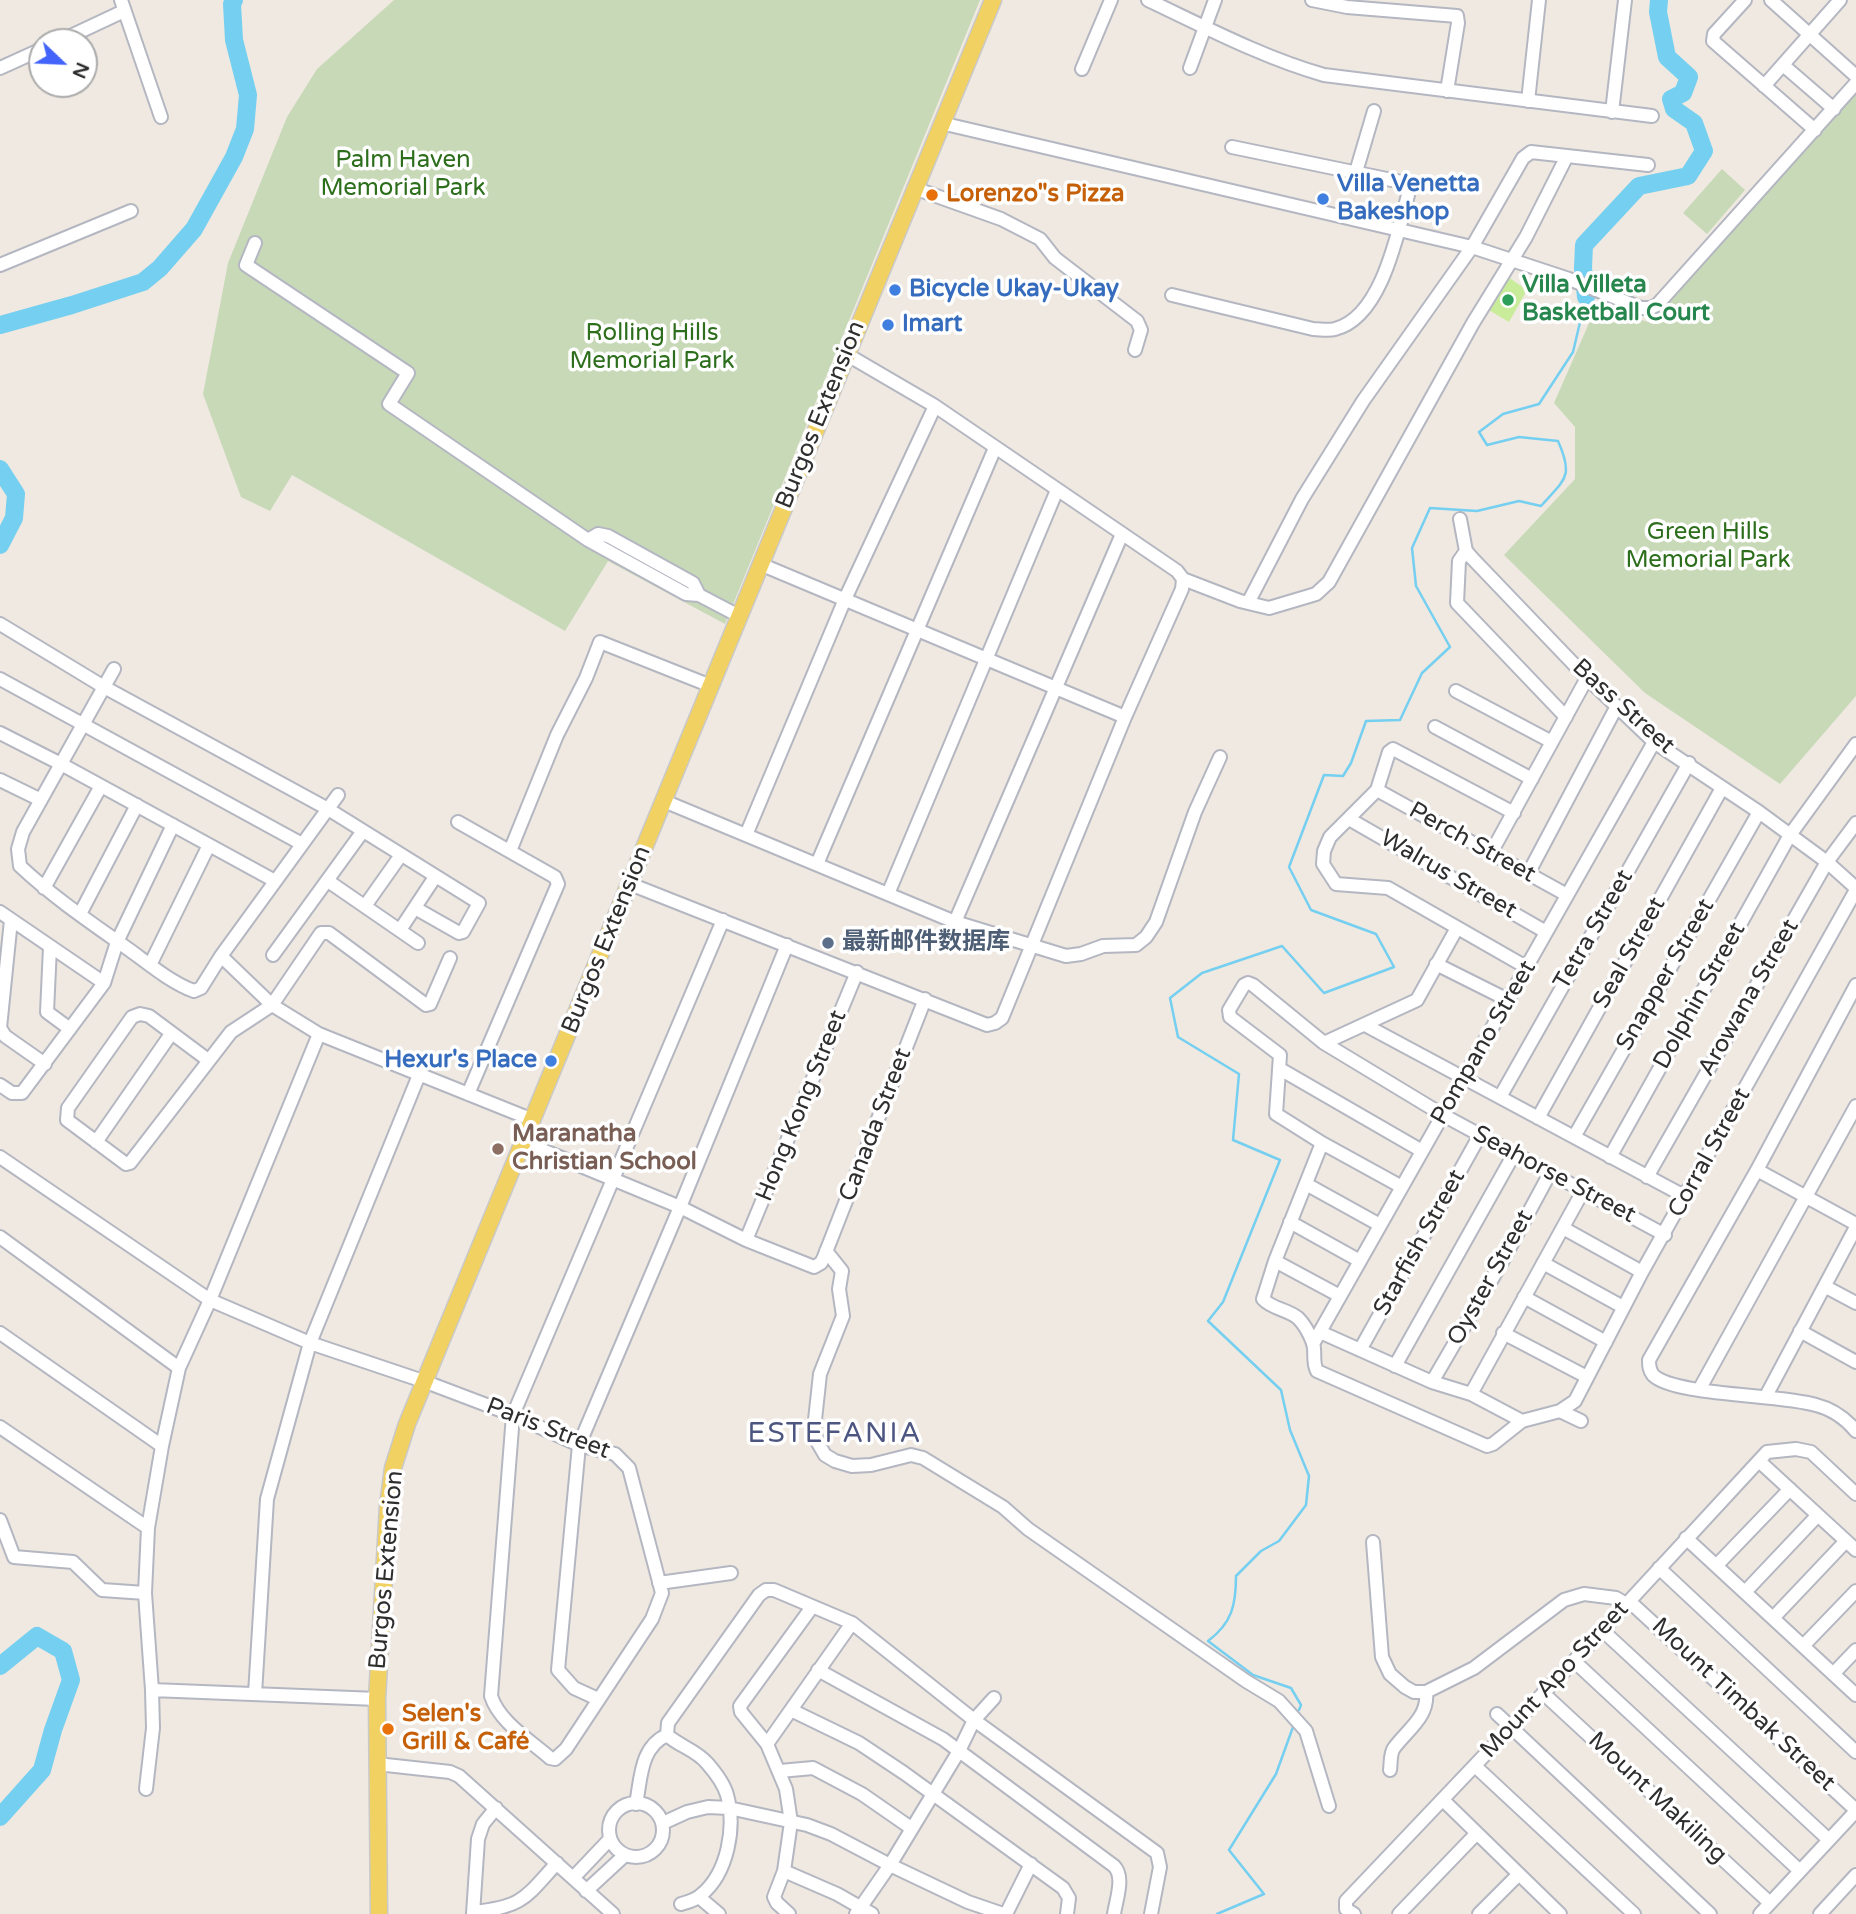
<!DOCTYPE html>
<html>
<head>
<meta charset="utf-8">
<style>
  body { margin:0 }
  #map { position:relative; width:1856px; height:1914px; overflow:hidden; background:#efe9e1; font-family:"Varela Round",sans-serif }
  canvas { display:block }
  .north { position:absolute; left:28px; top:28px; width:70px; height:70px; box-sizing:border-box; background:#fff; border:2px solid #ababab; border-radius:50%; rotate:113deg; font-size:19px; font-weight:700; line-height:28px; text-align:center; color:#2e2e2e }
  .north::after { content:''; display:block; margin:auto; width:24px; height:32px; background:#4264fb; clip-path:polygon(50% 0,100% 100%,50% 72%,0 100%) }
</style>
</head>
<body>
<div id="map">
<canvas width="1856" height="1914"></canvas>
<div class="north">N</div>
</div>
<script>
const ctx = document.querySelector('canvas').getContext('2d');
ctx.lineJoin = 'round';
function fillPath(path, color) { ctx.fillStyle = color; ctx.fill(path, 'evenodd'); }
function stroke(path, color, width, dash) { ctx.strokeStyle = color; ctx.lineWidth = width; ctx.lineCap = dash ? 'butt' : 'round'; ctx.setLineDash(dash || []); ctx.stroke(path); }
function label(font, color, halo, rows, align = 'center') {
  ctx.font = font + ' "Varela Round","Noto Sans SC",sans-serif'; ctx.lineWidth = 7; ctx.setLineDash([]); ctx.textBaseline = 'middle'; ctx.strokeStyle = halo; ctx.fillStyle = color; for (const [text, x, y, turn = 0] of rows) {
    ctx.save(); ctx.translate(x, y); ctx.rotate((+turn || 0) * Math.PI / 180); ctx.textAlign = isNaN(turn) ? turn : align; if (halo) ctx.strokeText(text, 0, 0); ctx.fillText(text, 0, 0); ctx.restore();
  }
}
const cemetery = new Path2D(`
  M394,0H980L725,624L608,561L565,631L292,475L270,511L241,497L203,394L228,263L287,117L317,69Z
  M1856,83V696L1780,784L1645,693L1504,555L1575,479V427L1554,403L1597,305L1648,322Z
  M1722,169L1745,190L1707,234L1683,213Z`);
const pitch = new Path2D(`
  M1508,277L1527,290L1509,322L1489,310Z`);
const stream = new Path2D(`
  M1299,1710L1301,1705L1291,1688L1253,1675L1208,1641C1232,1623 1236,1605 1236,1576L1261,1551L1279,1541L1306,1505L1309,1476L1290,1430L1281,1390L1208,1321L1223,1302L1280,1160L1233,1140L1239,1074L1178,1037L1170,998L1202,973L1282,946L1324,993L1394,967L1376,934L1311,910L1289,867L1324,775L1343,776L1351,763L1366,721L1400,720L1422,673L1450,647L1416,586L1412,548L1430,508L1477,511L1519,501L1541,506C1565,479 1574,477 1558,441L1519,437L1487,445L1479,432L1503,414L1539,404L1573,352L1586,297
  M1217,1914L1264,1894L1229,1850L1276,1774L1293,1727`);
const river = new Path2D(`
  M1586,297L1583,268L1584,245L1639,186L1688,176L1704,151L1694,123L1674,109L1671,99L1683,93L1689,77L1667,57L1658,12L1659,0
  M0,325L72,305L143,282L160,268L194,229L234,157L245,129L248,95L234,40L232,4L234,0
  M0,469L16,494L14,518L0,545
  M0,1666L37,1636L63,1651L71,1680L53,1730L42,1770L0,1817`);
const minor = new Path2D(`
  M121,0L161,117
  M1148,0C1205,27 1264,58 1324,75L1652,116
  M1312,0L1347,7L1457,16L1458,23L1447,91
  M1745,0L1714,34L1713,41L1815,130
  M1771,0L1856,76
  M58,42L124,11
  M1783,65L1834,109
  M0,68L42,49
  M1190,68L1215,0
  M1082,69L1111,0
  M1764,86L1840,0
  M1528,101L1539,0
  M1612,112L1625,0
  M941,123L1472,247L1569,279L1641,308H1651L1657,305L1856,83
  M1356,172L1374,111
  M914,188L1001,219L1040,239L1055,258L1137,321L1141,330L1135,350
  M255,243L246,265L408,373L389,404L588,540L686,594L699,595L739,616
  M0,265L131,211
  M1172,295L1313,329C1320,329 1328,331 1335,329C1384,317 1399,225 1411,184L1232,147
  M1460,519L1466,551L1472,558L1587,678L1654,742L1759,812L1827,862L1856,888
  M588,540L598,534L608,536L693,583L699,595
  M1466,551L1459,561L1457,603L1566,717
  M760,564L1125,717
  M1183,579L1240,601L1269,608L1316,594L1329,582L1473,323L1526,237L1567,156
  M1248,603L1302,499L1363,401L1472,247L1523,158L1531,152L1648,165
  M0,624L104,687L328,809L479,903L463,932L459,933L415,908
  M114,669L23,832L18,849L20,866C54,898 93,924 131,951C150,965 172,983 194,991L201,988L221,956L338,795
  M0,679L302,844
  M1456,691L1552,742
  M1435,727L1532,779
  M0,733L61,764L275,881
  M0,780L41,800
  M1377,790L1567,895
  M664,801L955,922L1066,956L1081,954L1103,946L1136,945L1146,937L1156,922L1195,812L1220,757
  M1514,813L1393,749L1389,752L1377,790L1330,837L1324,851L1323,864L1336,884L1388,888L1526,967
  M1349,819L1546,932
  M458,822L555,877L558,884L468,1094
  M746,835L845,599L935,406
  M510,851L557,735L586,678L600,642L711,686
  M1491,853L1587,678
  M817,864L995,448
  M1528,874L1617,706
  M328,881L418,943
  M630,884L987,1025L995,1023L1002,1018L1125,717L1182,589L1183,579L1177,571L935,406L846,354
  M44,888L101,786
  M888,894L1057,490
  M365,906L401,855
  M0,912L104,983
  M80,914L137,805
  M11,920L0,1028L5,1036L45,1064
  M955,922L1122,534
  M400,930L435,877
  M50,947L47,1012L70,1029
  M273,955L363,831
  M221,956L272,1005L319,1034L533,1120
  M1436,964L1508,1000
  M150,965L209,845
  M1856,985L1757,1170L1649,1360C1649,1365 1649,1370 1653,1375C1674,1396 1781,1394 1816,1405C1832,1409 1845,1418 1856,1431
  M1365,1025L1686,1197
  M319,1034L210,1300L179,1368L162,1446L148,1528L145,1593L152,1690L377,1699
  M1324,1043L1417,1000L1457,928
  M208,1060L149,1016L140,1014L132,1017L68,1108L67,1120L126,1164L130,1163L231,1032L272,1005L321,933H329L426,1005L430,1004L450,958
  M1280,1069L1422,1151
  M0,1085L12,1093H22L104,983L117,942L173,825
  M1500,1097L1689,763
  M1538,1118L1722,788
  M1574,1137L1759,812
  M96,1142L171,1034
  M523,1142L680,1207L746,1240L814,1267L821,1263L824,1257L925,999
  M1322,1143L1275,1261L1263,1299C1272,1309 1287,1309 1298,1318C1304,1324 1310,1335 1313,1343C1316,1353 1312,1362 1317,1371L1487,1446L1493,1444L1522,1421L1560,1411L1581,1421
  M0,1157L210,1300L310,1343L426,1382L513,1415L579,1445L615,1454L629,1468L662,1593L652,1619L566,1749L555,1759L550,1758C531,1741 499,1722 491,1696L513,1415L723,920
  M1610,1157L1790,835L1856,744
  M1757,1170L1856,1224
  M1647,1177L1827,862L1856,823
  M1306,1184L1380,1225
  M1402,1187L1322,1143L1276,1114L1280,1055L1230,1017L1229,1010L1244,985L1248,983L1253,985L1324,1043L1443,1115L1665,1235
  M1290,1222L1360,1261
  M1563,1228L1642,1272
  M0,1237L179,1368
  M746,1240L857,972
  M826,1251L842,1271L839,1289L843,1316L820,1374L814,1429L818,1443L825,1455L835,1461L852,1466L871,1465L911,1455L923,1458L1003,1507L1028,1529L1246,1681L1279,1701L1306,1731L1329,1806
  M1275,1261L1340,1296
  M1543,1263L1623,1307
  M1826,1287L1856,1303
  M1524,1297L1606,1342
  M1800,1331L1856,1362
  M1320,1332L1432,1382L1471,1394L1522,1421
  M0,1333L162,1446
  M1503,1333L1587,1377
  M1313,1344L1654,742
  M1360,1350L1480,1135
  M1395,1366L1514,1154
  M1432,1382L1502,1262L1550,1173
  M1699,1390L1856,1106
  M1471,1394L1583,1191
  M1766,1396L1856,1227
  M1560,1411L1575,1401L1642,1272L1856,890
  M0,1427L148,1528
  M1759,1461L1856,1550
  M0,1520L14,1557L73,1562L102,1590L145,1593
  M1686,1538L1856,1695
  M1373,1542L1382,1657L1390,1674L1405,1687L1414,1692H1426L1474,1668L1564,1600L1584,1594L1616,1598L1626,1604
  M1716,1566L1790,1489
  M1659,1568L1856,1752
  M659,1583L731,1573
  M1745,1592L1818,1515
  M1629,1601L1856,1810
  M1773,1618L1846,1541
  M1602,1630L1829,1840
  M1803,1646L1856,1591
  M1574,1661L1800,1871
  M818,1670L943,1739L1114,1866C1125,1877 1116,1900 1114,1914
  M1833,1674L1856,1650
  M1543,1693L1770,1903
  M255,1694L267,1499L310,1343L419,1075
  M598,1699L574,1688L558,1670L579,1445L680,1207L787,945
  M791,1710L859,1743L904,1773L1063,1888L1069,1898L1067,1914
  M1497,1714L1710,1914
  M667,1735L668,1723L759,1595L766,1590H774L852,1623L974,1720L1157,1853L1160,1867L1151,1914
  M667,1735C679,1746 696,1750 707,1763C714,1771 724,1784 727,1795C736,1827 728,1873 701,1895C696,1900 688,1902 681,1904
  M767,1744L852,1623
  M377,1764L450,1772L459,1776L613,1914
  M1475,1766L1634,1914
  M1390,1770C1391,1763 1390,1753 1394,1748C1407,1730 1429,1717 1426,1692
  M780,1771L813,1768L862,1794L911,1828
  M146,1789L153,1728L152,1690
  M1443,1800L1560,1914
  M609 1830a27 27 0 1 1 54 0a27 27 0 1 1-54 0Z
  M636,1804C641,1779 640,1747 667,1735
  M663,1823L687,1812L708,1807L729,1808L807,1825L831,1834L890,1865L968,1902L1003,1914
  M784,1871L837,1894L872,1914
  M573,1878L610,1839
  M586,1891L625,1855
  M699,1897L719,1914
  M473,1912C523,1907 525,1898 557,1863
  M473,1914L478,1839L483,1824L496,1808
  M789,1914L777,1903L774,1897L784,1871L791,1822L786,1789L767,1744L741,1712L740,1706L812,1607
  M856,1914L890,1865L959,1751L974,1720L994,1698
  M1006,1914L1031,1864
  M1354,1914L1346,1909V1901L1574,1661L1767,1452L1796,1449L1811,1452L1856,1494
  M1399,1914L1477,1833
  M1479,1914L1519,1874
  M1760,1914L1856,1811
  M1820,1914L1856,1875`);
const major = new Path2D(`
  M379,1914L377,1699L388,1506L393,1468L407,1424L993,0`);
const markers = [
  [932,195,7,"#e8710a"],
  [1323,199,7,"#3f7fe0"],
  [895,290,7,"#3f7fe0"],
  [1508,300,7,"#2e9e5b"],
  [888,325,7,"#3f7fe0"],
  [828,943,7,"#5c6f8a"],
  [551,1061,7,"#3f7fe0"],
  [498,1149,7,"#8d6e63"],
  [388,1729,7,"#e8710a"]
];
const parkNames = [
  ["Palm Haven",403,161],
  ["Memorial Park",403,189],
  ["Rolling Hills",652,334],
  ["Memorial Park",652,362],
  ["Green Hills",1708,533],
  ["Memorial Park",1708,561]
];
const shopNames = [
  ["Villa Venetta",1337,185],
  ["Bakeshop",1337,213],
  ["Bicycle Ukay-Ukay",909,290],
  ["Imart",902,325],
  ["Hexur's Place",537,1061,"right"]
];
const foodNames = [
  ["Lorenzo\"s Pizza",946,195],
  ["Selen's",402,1715],
  ["Grill & Café",402,1743]
];
const leisureNames = [
  ["Villa Villeta",1522,286],
  ["Basketball Court",1522,314]
];
const streetNames = [
  ["Burgos Extension",821,415,-68],
  ["Bass Street",1623,707,42],
  ["Perch Street",1472,843,29],
  ["Walrus Street",1448,875,30],
  ["Tetra Street",1594,930,-60],
  ["Burgos Extension",607,940,-68],
  ["Seal Street",1630,953,-61],
  ["Snapper Street",1666,975,-60],
  ["Dolphin Street",1700,996,-61],
  ["Arowana Street",1749,998,-60],
  ["Pompano Street",1484,1043,-60],
  ["Hong Kong Street",802,1106,-68],
  ["Canada Street",876,1125,-69],
  ["Corral Street",1710,1153,-61],
  ["Seahorse Street",1554,1175,28],
  ["Starfish Street",1420,1243,-61],
  ["Oyster Street",1491,1278,-61],
  ["Paris Street",548,1429,21],
  ["Burgos Extension",387,1570,-85],
  ["Mount Apo Street",1555,1680,-47],
  ["Mount Timbak Street",1743,1705,43],
  ["Mount Makiling",1657,1798,43]
];
const serviceNames = [
  ["最新邮件数据库",842,943]
];
const educationNames = [
  ["Maranatha",512,1135],
  ["Christian School",512,1163]
];
const quarterNames = [
  ["ESTEFANIA",835,1435]
];
fillPath(cemetery, '#c8d9b8');
fillPath(pitch, '#c9ec9a');
stroke(stream, '#75cff0', 2.5);
stroke(river, '#75cff0', 18);
stroke(minor, '#b4b7c1', 16);
stroke(major, '#c9c9c9', 19);
stroke(minor, '#fff', 12);
stroke(major, '#f2d163', 16);
for (const [x, y, r, color] of markers) { const dot = new Path2D(); dot.arc(x, y, r, 0, 2 * Math.PI); ctx.fillStyle = color; ctx.fill(dot); stroke(dot, '#fff', 2.5); }
label('24px', '#2c6e1b', '#fff', parkNames);
label('bold 24px', '#366cbe', '#fff', shopNames, 'left');
label('bold 24px', '#c56008', '#fff', foodNames, 'left');
label('bold 24px', '#27864d', '#fff', leisureNames, 'left');
label('24px', '#2e2e2e', '#fff', streetNames);
label('bold 24px', '#4e5e75', '#fff', serviceNames, 'left');
label('bold 24px', '#785e54', '#fff', educationNames, 'left');
ctx.letterSpacing = '2px';
label('28px', '#4d5680', '#fff', quarterNames);
ctx.letterSpacing = '0px';
</script>
</body>
</html>
